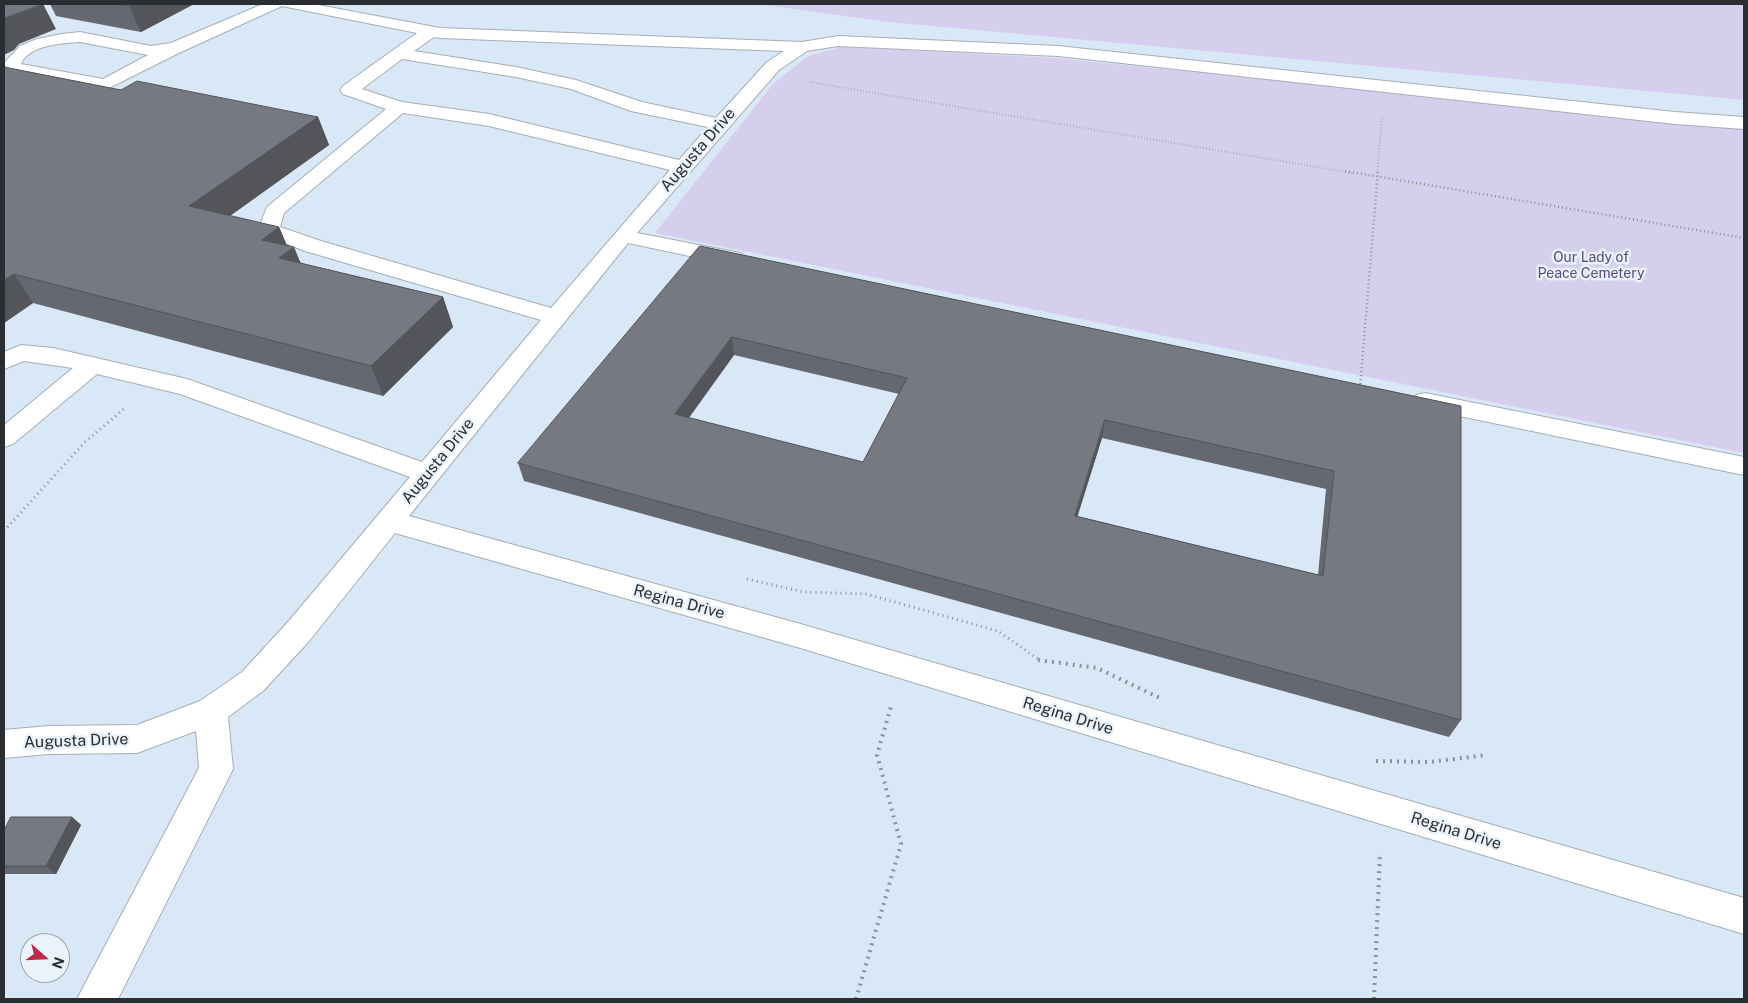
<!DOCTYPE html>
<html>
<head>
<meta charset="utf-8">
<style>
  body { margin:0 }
  #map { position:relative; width:1748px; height:1003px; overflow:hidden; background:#eaf2fb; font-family:"Public Sans",sans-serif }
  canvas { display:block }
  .frame { position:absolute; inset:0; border:5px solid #2a2d31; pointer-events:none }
  .north { position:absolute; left:20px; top:933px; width:50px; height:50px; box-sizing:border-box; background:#eaf2fb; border:1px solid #9da3aa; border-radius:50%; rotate:110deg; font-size:14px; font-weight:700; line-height:20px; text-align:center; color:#2a2d31 }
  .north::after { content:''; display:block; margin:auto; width:18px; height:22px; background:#bb2a49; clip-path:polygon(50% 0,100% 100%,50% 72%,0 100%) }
</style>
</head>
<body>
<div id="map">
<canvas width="1748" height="1003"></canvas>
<div class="frame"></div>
<div class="north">N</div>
</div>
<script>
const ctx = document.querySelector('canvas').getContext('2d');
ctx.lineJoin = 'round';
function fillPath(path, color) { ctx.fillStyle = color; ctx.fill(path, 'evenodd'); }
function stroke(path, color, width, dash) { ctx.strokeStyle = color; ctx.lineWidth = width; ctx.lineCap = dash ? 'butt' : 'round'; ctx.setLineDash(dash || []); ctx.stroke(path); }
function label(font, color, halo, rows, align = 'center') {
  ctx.font = font + ' "Public Sans",sans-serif'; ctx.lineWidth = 5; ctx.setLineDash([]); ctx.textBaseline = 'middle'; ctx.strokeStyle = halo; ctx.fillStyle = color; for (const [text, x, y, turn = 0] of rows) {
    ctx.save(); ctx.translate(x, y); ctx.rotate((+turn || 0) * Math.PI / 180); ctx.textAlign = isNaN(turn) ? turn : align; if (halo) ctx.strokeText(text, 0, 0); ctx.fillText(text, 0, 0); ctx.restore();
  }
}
const built = new Path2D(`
  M4,4H765L887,22L1744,100V999H4ZM30,943H60V973H30Z`);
const green = new Path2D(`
  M758,4H1744V100L887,22Z
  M843,47L1055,58L1744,128V453L655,233L773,84L808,56Z`);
const pathFar3 = new Path2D(`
  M810,82L1352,173
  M1377,173L1382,117`);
const pathFar2 = new Path2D(`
  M1345,171L1744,238
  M1360,388L1378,171`);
const pathFar1 = new Path2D(`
  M4,531L85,442L125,408
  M747,579L804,592L866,594L998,631L1041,661`);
const path = new Path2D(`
  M1038,660L1097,668L1162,699
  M1376,761L1430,762L1486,755
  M856,999L901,844L877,755L892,703
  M1374,999L1380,852`);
const minor = new Path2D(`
  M263,4H313L440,28L802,42L838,36L1058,46L1675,112L1744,117V129L1675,124L1058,56L838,46L807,51L779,70L637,233L740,253L743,258L740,263L732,265L628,243L409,516L797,623L1744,898V934L797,647L395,533L310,640L264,690L228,717L233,769L118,999H77L199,768L196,731L137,753L49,754L4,758V730L49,726L137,725L200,701L242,672L288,622L410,477L180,394L97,374L13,444L4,447V425L73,368L24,361L4,369V352L21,345L53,348L187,379L422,462L541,320L305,251L262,234L258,230L267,207L386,109L343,94L340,90L343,86L417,33L282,6L181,52L105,90L8,72L4,63L20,46L37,39L62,34L80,32L151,46L171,43ZM434,37L440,38L784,51L767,62L716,118L642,102L576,80L516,67L414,51ZM80,42L148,55L103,79L21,64C28,45 63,43 80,42ZM402,59L516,77L571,89L631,111L708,127L679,160L489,114L402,102L362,89ZM403,113L489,126L670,170L551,308L321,241L280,227L284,213Z
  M1425,393L1744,457V475L1416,407L1412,401L1416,395Z`);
const wall = new Path2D(`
  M50,4H194L141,32L56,16Z
  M4,67L121,90L318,117L329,145L230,216L279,227L287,246L301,263L443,297L453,327L383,396L33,303L4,323Z
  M700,246L1461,406V720L1449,737L524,481L518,463ZM734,355L899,394L863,462L689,418ZM1102,438L1326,489L1318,575L1077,516Z
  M72,817L81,825L56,874H4V831Z`);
const shadedWall = new Path2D(`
  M43,4L56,29L19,44L14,50L4,55V20L5,18Z
  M134,4H194L141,32L129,6Z
  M318,117L329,145L203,235L189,206Z
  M279,227L289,250L294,247L306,276L293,288L262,240Z
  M14,274L33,303L4,323V280Z
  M443,297L453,327L383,396L371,366Z
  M732,337L734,355L678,432L675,414Z
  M1105,420L1102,438L1072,534L1075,516Z
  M72,817L81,825L56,874L46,866Z`);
const building = new Path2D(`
  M4,4H42L5,18L4,20Z
  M115,4H134L129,6Z
  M4,67L121,90L137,81L318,117L189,206L279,227L262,240L294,247L279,258L443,297L371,366L14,274L4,280Z
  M700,246L1461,406V720L518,463ZM732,337L907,378L863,462L675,414ZM1105,420L1334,471L1323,576L1075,516Z
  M11,817H72L46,866H4V831Z`);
const farParknames = [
  ["Our Lady of",1591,258],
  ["Peace Cemetery",1591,274]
];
const streetNames = [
  ["Augusta Drive",698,150,-49],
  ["Augusta Drive",438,461,-51],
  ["Regina Drive",679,602,15],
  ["Regina Drive",1068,716,17],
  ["Augusta Drive",76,741,-2],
  ["Regina Drive",1456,831,17]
];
fillPath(built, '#d9e8f6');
fillPath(green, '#d6ceed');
stroke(minor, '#a6aeb6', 2);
stroke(pathFar3, '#8c9298', 2, [0.5, 2.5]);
stroke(pathFar2, '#8c9298', 2.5, [1, 3]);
stroke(pathFar1, '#8c9298', 3, [1, 4]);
stroke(path, '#8c9298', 4, [2, 5]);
fillPath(minor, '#fff');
fillPath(wall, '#656870');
fillPath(shadedWall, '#53555b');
fillPath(building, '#767982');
stroke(building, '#53555b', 1);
label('14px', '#5c4983', '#eaf2fb', farParknames);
label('16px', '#2a2d31', '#eaf2fb', streetNames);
</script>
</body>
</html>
